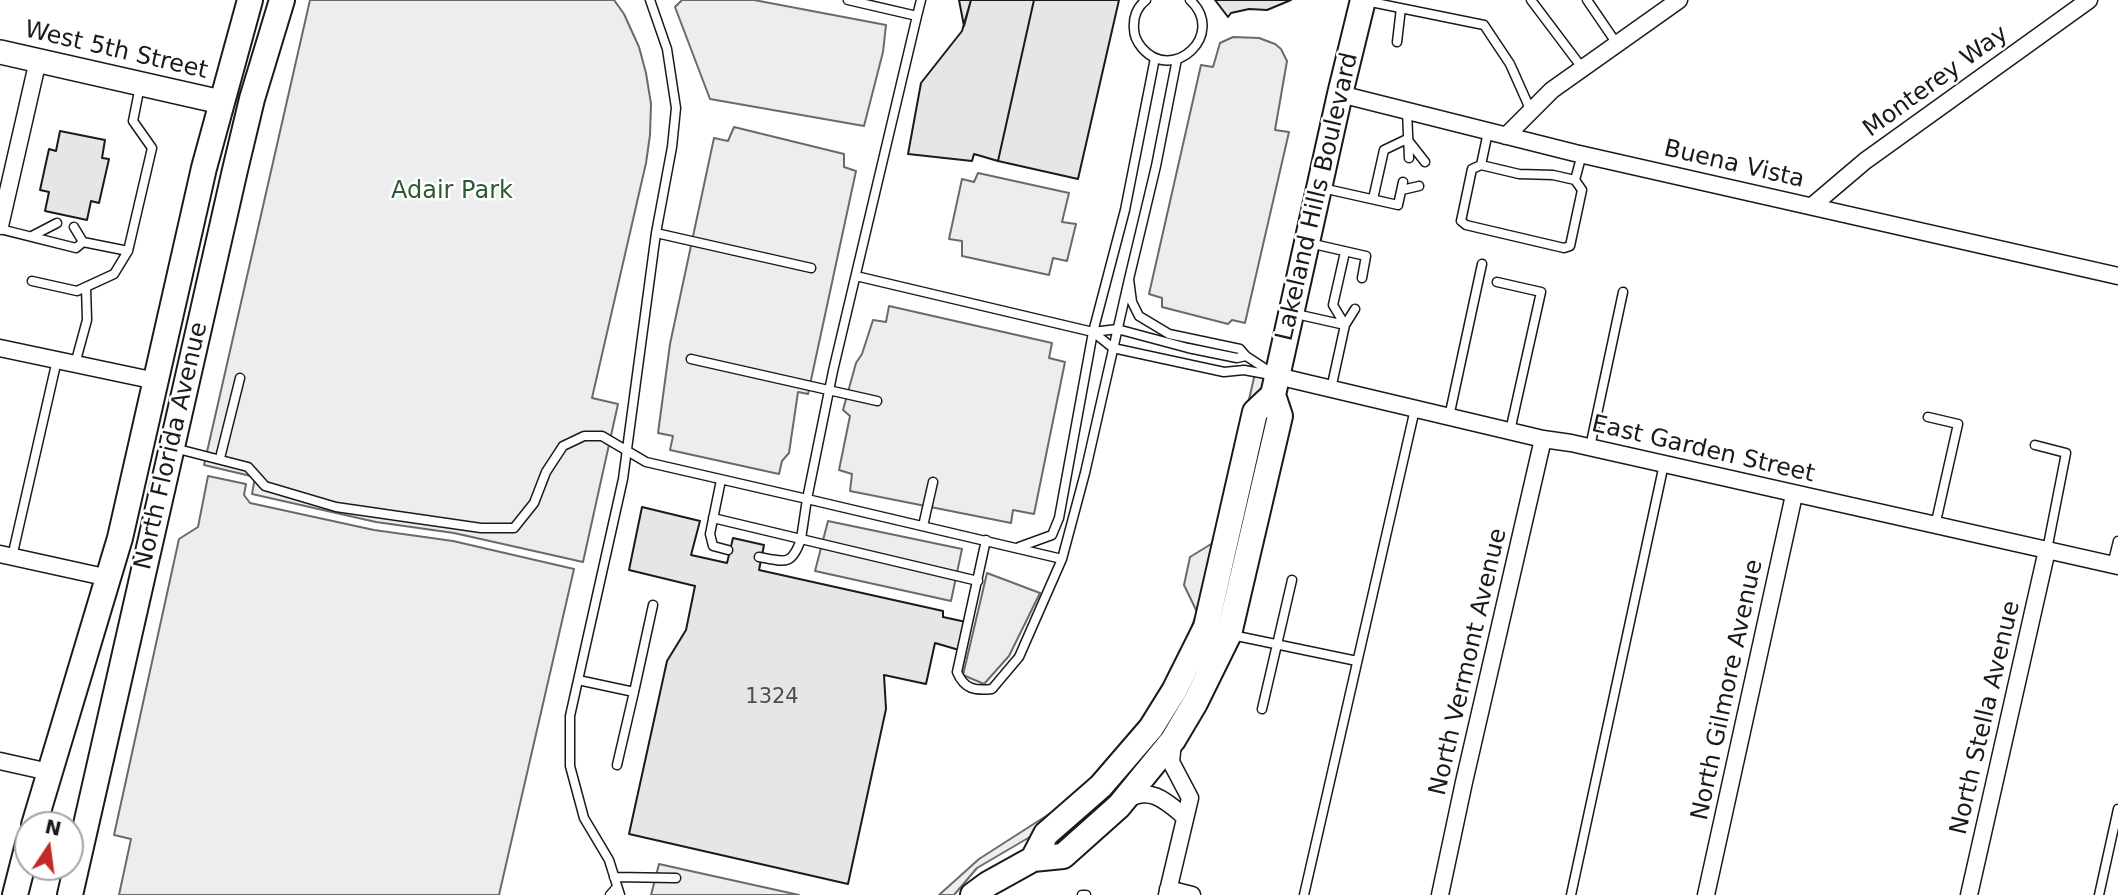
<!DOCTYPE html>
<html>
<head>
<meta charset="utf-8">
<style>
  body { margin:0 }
  #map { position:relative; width:2118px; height:895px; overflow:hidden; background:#fff; font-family:"DejaVu Sans",sans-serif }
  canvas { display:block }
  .north { position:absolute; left:14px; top:811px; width:70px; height:70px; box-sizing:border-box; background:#fff; border:2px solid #a3a3a3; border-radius:50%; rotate:13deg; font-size:19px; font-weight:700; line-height:28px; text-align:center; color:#1a1a1a }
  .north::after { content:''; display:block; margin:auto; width:24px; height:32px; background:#c62828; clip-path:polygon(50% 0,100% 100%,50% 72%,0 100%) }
</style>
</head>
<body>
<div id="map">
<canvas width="2118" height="895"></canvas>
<div class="north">N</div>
</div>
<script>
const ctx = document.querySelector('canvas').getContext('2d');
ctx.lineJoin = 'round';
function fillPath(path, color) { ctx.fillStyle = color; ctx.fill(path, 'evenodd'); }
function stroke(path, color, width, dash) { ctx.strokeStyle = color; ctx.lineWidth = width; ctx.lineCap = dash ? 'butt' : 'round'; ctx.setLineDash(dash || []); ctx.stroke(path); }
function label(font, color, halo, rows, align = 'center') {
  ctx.font = font + ' "DejaVu Sans",sans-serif'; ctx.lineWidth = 5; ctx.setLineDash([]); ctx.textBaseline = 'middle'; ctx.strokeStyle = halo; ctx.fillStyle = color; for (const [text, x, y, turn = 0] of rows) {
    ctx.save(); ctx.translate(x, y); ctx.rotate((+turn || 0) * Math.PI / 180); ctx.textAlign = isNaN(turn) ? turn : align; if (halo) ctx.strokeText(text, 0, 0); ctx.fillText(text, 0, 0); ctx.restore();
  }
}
const built = new Path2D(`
  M310,0H614L624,14L639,47L646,73L651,104L650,135L646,163L592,398L618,404L583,562L454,533L376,522L252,494L255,477L204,465Z
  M682,0H754L886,25L883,52L864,126L710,99L675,7Z
  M1233,37L1259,38L1275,44L1281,49L1287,61L1275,130L1289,132L1245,323L1232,320L1228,324L1162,307V298L1149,294L1201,65L1213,67L1220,43Z
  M734,127L844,154V167L856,171L808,394L798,392L789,453L782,461L779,474L670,450L673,436L658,433L670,344L714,138L728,141Z
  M978,173L1069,193L1062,222L1076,224L1067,261L1053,258L1049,275L962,256V241L949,239L962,179L974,182Z
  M889,306L1052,343L1049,358L1065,362L1034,514L1013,510L1011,523L850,491L852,474L839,470L850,416L843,410L856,363L862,354L873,320L886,322Z
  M1257,365L1269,370L1210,627L1081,807L977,868L954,895H939L979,859L1057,809L1084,787L1107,764L1141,722L1169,677L1186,642L1197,612L1184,585L1190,557L1216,541Z
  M208,476L246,484L244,495L250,503L374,530L453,541L574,569L499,895H119L131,839L114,835L179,539L198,527Z
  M828,521L962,549L951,601L815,571Z
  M987,573L1040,593L1009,656L984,684L963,675Z
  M659,864L799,895H651Z`);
const building = new Path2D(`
  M959,0H971L964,26Z
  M971,0H1034L998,161L974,154L972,161L908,154L921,83L962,31Z
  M1034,0H1119L1078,179L998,161Z
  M1215,0H1291L1267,10L1249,9L1231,13L1228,17Z
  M60,131L105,140L102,158L109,159L99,203L91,201L87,220L45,211L49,192L40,190L49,149L56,151Z
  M642,507L700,521L691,555L727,563L733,538L764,545L759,570L943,611V617L966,622L959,650L935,643L926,684L884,675L886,709L848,884L629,834L667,661L686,630L695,586L629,570Z`);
const lane = new Path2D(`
  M1146,0C1137,7 1133,17 1134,29C1134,36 1137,42 1142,48C1173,84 1227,34 1190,0
  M1531,0L1583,69
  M1587,0L1617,44
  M1366,1L1484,25L1510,64L1531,111
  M917,16L921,0
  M1397,42L1401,8
  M1177,59L1156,166L1129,279L1132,302L1139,316L1169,334L1240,349L1246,356L1275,375
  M1407,111L1409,158
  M1488,132L1481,165L1472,169L1461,221L1466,225L1564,248L1570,246L1582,190L1575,180L1582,154
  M1407,139L1425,162
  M1481,165L1519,174L1553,175L1575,180
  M1322,188L1398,205L1403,182
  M1402,190L1419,186
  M1373,199L1384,150L1407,139
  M74,227L83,242
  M0,229L76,248L83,242L128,251L114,274L77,291L32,281
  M656,233L811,268
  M32,236L57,223
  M1309,243L1366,256L1362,278
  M128,251L152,148L133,121L140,86
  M1345,252L1333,305L1345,325L1355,309
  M856,276L1093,332L1117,329L1188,348L1237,358L1246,356
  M1497,282L1541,292L1510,431
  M1296,314L1345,325L1331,389
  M1093,332L1113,348L1224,372L1244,370L1271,375
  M691,359L877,401
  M75,364L87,320L86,287
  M1449,417L1482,264
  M1928,417L1958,424L1935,526
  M2035,445L2066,453L2047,550
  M1590,447L1623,292
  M174,448L248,467L265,486L336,507L481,528H514L534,503L546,472L563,446L584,436H602L646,462L807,499L833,371L917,16L848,0
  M220,458L240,378
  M721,480L710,534L713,546L728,550
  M713,518L801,539C792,566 785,562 759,557
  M923,526L933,482
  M986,540L957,672C964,689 975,691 992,689L1019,657L1062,559
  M1019,547L1052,535L1059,518L1093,332L1125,210L1155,58
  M12,557L57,360
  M2112,565L2118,541
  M978,581L801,539L807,499L1062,559L1085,473L1129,279
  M1232,635L1357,661
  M578,680L634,692L617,765
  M634,692L653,605
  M1262,709L1292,580
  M614,877L676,878
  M610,895L617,887
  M620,895L609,860L584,818L570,766V716L623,479L656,233L672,147L676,108L667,49L650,0
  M1082,895H1086
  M1304,895L1415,409
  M1571,895L1664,464
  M2099,895L2118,809`);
const street = new Path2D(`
  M1340,94L1575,153L2118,276
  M1506,136L1552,90L1679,0
  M1812,206L1865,161L2089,0
  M0,226L38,60
  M0,348L156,381
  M1277,376L1543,439L1571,443L2118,566
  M0,554L109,578
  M0,761L49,772
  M1127,800C1150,785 1167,802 1185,817
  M1168,889L1192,895
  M1167,895L1190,798L1171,762L1173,742
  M1440,895L1464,782L1543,439
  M1706,895L1794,495
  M1969,895L2047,550`);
const secondary = new Path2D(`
  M0,52L221,102`);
const primary = new Path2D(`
  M34,825L120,538L204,168L250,0
  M1033,859L1046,834L1101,786L1151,728L1174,691L1206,627L1255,412L1273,395
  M15,895L28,844
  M70,895L235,170L252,99L282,0
  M973,895L988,884L1033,859L1063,856L1119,806L1173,740L1195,703L1229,634L1280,416L1273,395L1340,94L1363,0`);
const numberNames = [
  ["1324",772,698]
];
const streetNames = [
  ["West 5th Street",116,51,13],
  ["Monterey Way",1936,82,-36],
  ["Buena Vista",1734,165,13],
  ["Lakeland Hills Boulevard",1318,197,-77],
  ["North Florida Avenue",172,446,-77],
  ["East Garden Street",1703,450,13],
  ["North Vermont Avenue",1469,662,-77],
  ["North Gilmore Avenue",1728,690,-78],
  ["North Stella Avenue",1986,718,-77]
];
const parkNames = [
  ["Adair Park",452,192]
];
fillPath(built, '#ededed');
stroke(built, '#6a6a6a', 2);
fillPath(building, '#e6e6e6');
stroke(building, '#1a1a1a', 2);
stroke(lane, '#1a1a1a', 11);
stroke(street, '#1a1a1a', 19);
stroke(secondary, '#1a1a1a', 26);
stroke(primary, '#1a1a1a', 28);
stroke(lane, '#fff', 8);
stroke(street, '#fff', 16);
stroke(secondary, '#fff', 23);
stroke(primary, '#fff', 24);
label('21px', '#4d4d4d', null, numberNames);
label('24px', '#1a1a1a', '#fff', streetNames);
label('24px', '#2b5a34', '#fff', parkNames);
</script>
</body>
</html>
